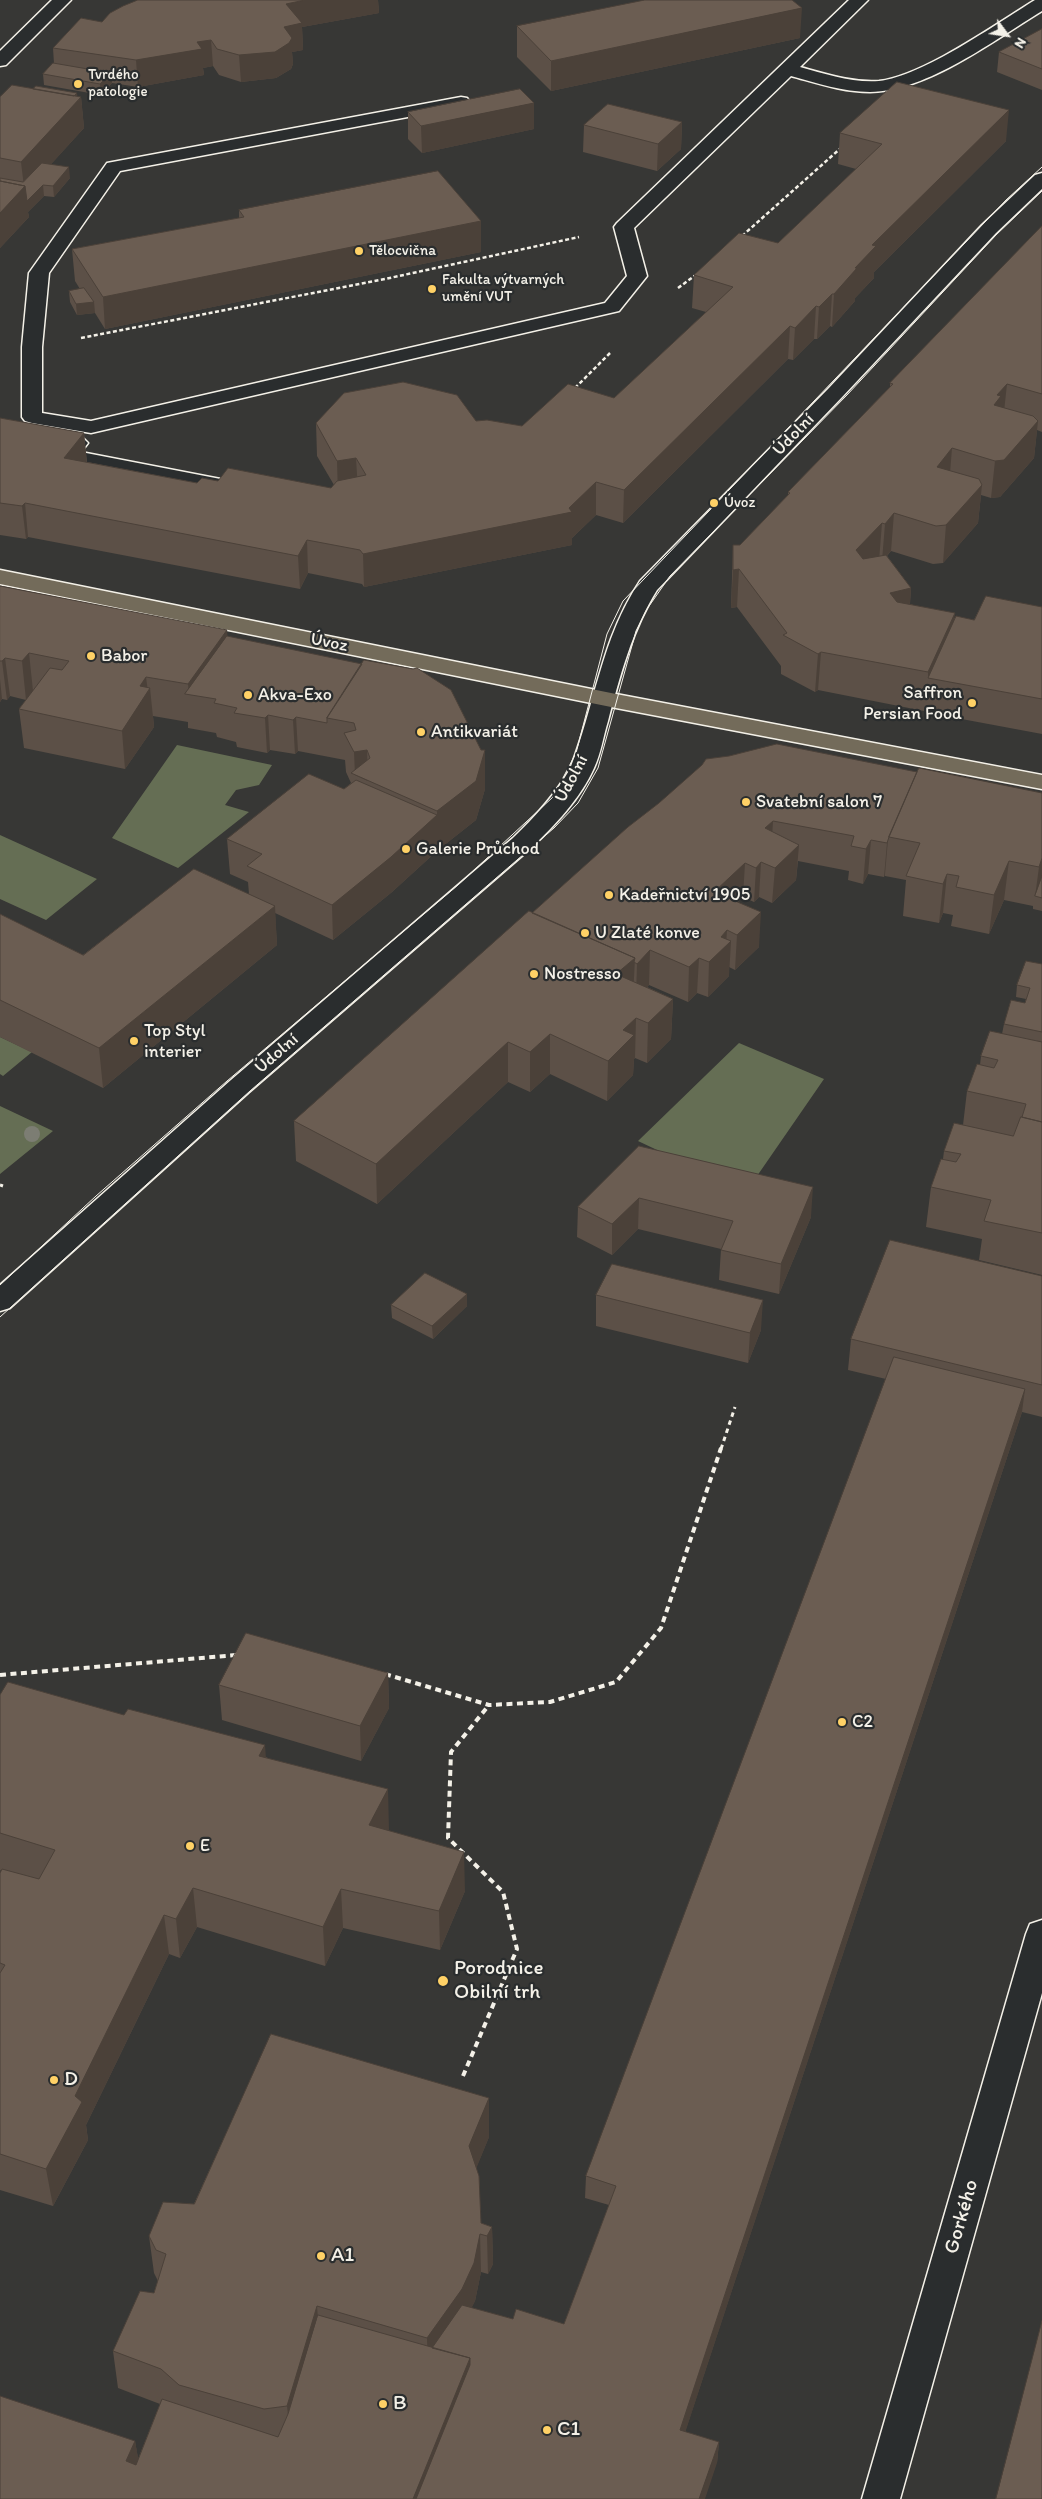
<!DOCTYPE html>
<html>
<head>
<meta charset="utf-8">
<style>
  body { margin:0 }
  #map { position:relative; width:1042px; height:2499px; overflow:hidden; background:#373735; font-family:Itim,sans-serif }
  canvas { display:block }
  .north { position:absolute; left:982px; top:10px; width:50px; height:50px; -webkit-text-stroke:4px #2a2d2e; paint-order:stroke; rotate:121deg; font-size:14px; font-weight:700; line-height:20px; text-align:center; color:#f4f1e8 }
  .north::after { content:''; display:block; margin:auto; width:18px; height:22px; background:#f4f1e8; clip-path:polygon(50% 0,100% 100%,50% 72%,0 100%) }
</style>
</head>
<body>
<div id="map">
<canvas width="1042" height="2499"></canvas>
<div class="north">N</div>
</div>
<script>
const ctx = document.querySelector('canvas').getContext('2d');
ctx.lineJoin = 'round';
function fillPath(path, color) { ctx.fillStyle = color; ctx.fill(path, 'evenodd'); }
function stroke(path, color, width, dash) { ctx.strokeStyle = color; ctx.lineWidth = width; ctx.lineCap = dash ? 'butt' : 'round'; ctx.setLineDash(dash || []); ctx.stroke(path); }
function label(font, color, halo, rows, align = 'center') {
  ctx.font = font + ' Itim,sans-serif'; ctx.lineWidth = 4.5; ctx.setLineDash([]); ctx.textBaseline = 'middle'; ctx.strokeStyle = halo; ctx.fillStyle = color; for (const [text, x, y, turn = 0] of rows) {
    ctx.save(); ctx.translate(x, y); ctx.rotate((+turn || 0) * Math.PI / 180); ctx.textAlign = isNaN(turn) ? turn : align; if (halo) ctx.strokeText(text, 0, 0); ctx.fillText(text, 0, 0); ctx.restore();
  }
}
const green = new Path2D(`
  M177,745L272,765L259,785L236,790L225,805L249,812L178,868L112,838Z
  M0,835L97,879L46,920L0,899Z
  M0,1037L32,1052L3,1076L0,1074Z
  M739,1043L824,1079L746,1192L638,1141Z
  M0,1106L53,1131L0,1174Z`);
const pathFar2 = new Path2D(`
  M742,236L842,147
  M678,288L697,274
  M81,338L385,279L579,237
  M575,388L611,352`);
const pathFar1 = new Path2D(`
  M0,1185L3,1186
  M721,1449L735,1407`);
const path = new Path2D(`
  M385,1674L489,1705L550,1702L616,1682L661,1628L721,1448
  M0,1675L237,1655
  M463,2076L517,1949L503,1892L448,1838L451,1752L489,1705`);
const minor = new Path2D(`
  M52,0H71L6,65L0,66V51Z
  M849,0H868L800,67C826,74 852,83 879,81C923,76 996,24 1035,0H1042V11C994,40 928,91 870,92C843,92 817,83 791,76L634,228L647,276L619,311L91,433L32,423L25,421L22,417V347L29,273L107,163L461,97L467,98L470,102L467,106L461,107L120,171L49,273L42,347V413L91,421L605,303L627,276L614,227L617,223Z
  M1042,173V189L996,233L843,396L657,590C632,630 620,676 608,721C603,737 601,753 594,768C580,799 555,825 531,848L249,1092L10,1308L0,1311V1285L231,1080L513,838C535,817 555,795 570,769C595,706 601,639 640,581L829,388L982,225L1035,175Z
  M77,437L84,439L88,443L81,452L236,482L244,483L247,488L244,493L236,494L59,459L55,455C61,447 67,439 77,437Z
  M1042,1920V1993L900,2499H862L1026,1934L1030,1924Z`);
const major = new Path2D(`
  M0,570L616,694L1042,775V789L616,708L0,584Z`);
const tram = new Path2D(`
  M0,1285L96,1196L227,1081L458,885L553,797L576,753L607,634L623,601L1006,200L1042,167
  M0,1317L250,1091L554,828L578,803L598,768L636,631L647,609L670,576L847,395L996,235L1042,191`);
const trees = [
  [32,1134]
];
const wall = new Path2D(`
  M138,0H378L379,13L302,27L303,50L292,52L293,64L291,69L276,78L241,82L219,75L213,66L203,68L204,75L138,87L112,83L101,95L44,85L43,74L54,64L53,48L102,22Z
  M517,26L800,38L551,91L517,57Z
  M1042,29V90L997,72L999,52Z
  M33,89L77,93V97H81L84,128L51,164L70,178L54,197L44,196L28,212L29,217L0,248V97Z
  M408,112L534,129L422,153L408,139Z
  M682,122L681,149L657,171L583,152L584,125Z
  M840,133L1006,141L874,272V278L855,298V301L832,327L830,326L817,339H814L793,360L788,359L623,523L596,515L572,538V545L364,587L362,584L308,573L300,589L28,537L26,539L0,535V418L84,433L87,462L197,483L218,481L331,488L334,485L317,456L316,423L476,421L522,426L614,398L706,312L692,308L694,275L778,243L856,169L838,164Z
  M239,210L481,221V252L105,329L95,313L77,315L70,302L69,291L80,289L75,281L72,249L239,218Z
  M1042,226V432L1037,430L1034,458L1000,497L991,498L981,495L978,523L943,563L933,564L891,551L887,556L911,588L910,604L955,618L974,620L1042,607V734L924,712V711L818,690L815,692L781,674V666L737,607L731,608L733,545H740L788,495V492L890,387V383Z
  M0,586L228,636L485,789L476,820L438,850L392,892L333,940L275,913L277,945L103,1088L0,1037V914L83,955L249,894L248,882L230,874L227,839L344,789L351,783L346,772L345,760L298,751L295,754L270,750L267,753L237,747L236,742L217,737L216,733L188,728V722L153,716L154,727L125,769L24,748L19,709L26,700L10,696L7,700L2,699L0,702Z
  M917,772L1042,793V911L1033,909V906L1004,900L989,934L951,926L953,915L943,913L939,923L903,916L906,880L885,876V874L884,877L868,874L863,884L848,880L849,871L798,861L796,880L772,903L759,897L754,902L743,897L738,902L759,947L735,970L729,967V976L708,997L697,993L688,1002L649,985L647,987L673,999L671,1039L647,1063L635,1058L634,1059L633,1075L607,1101L550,1074L530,1092L508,1082L377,1204L296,1161L294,1121L532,913L628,827Z
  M1042,964V1275L979,1260L982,1239L926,1227L931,1187L943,1159L944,1151L963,1125L967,1091L980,1065L981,1056L1002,1034L1004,1024L1025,1003L1026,999L1016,997L1017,985Z
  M639,1146L811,1217L779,1294L719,1280L721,1249L638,1229L612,1255L577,1237L578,1207Z
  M1042,1276V1417L1022,1412L685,2432L719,2442L717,2463L0,2499L135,2441L138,2459L160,2404L118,2388L113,2351L154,2293L158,2281L154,2273L149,2236L194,2204L489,2137L476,2168L481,2223L492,2227L493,2264L488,2274L481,2272L475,2301L471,2308L513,2319L564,2324L609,2205L585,2198L586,2176L886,1379L848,1370L851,1339Z
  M596,1295L761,1330L748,1363L596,1326Z
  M391,1305L467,1306L433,1339L392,1318Z
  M388,1673L389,1708L361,1761L222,1720L219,1685Z
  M0,1695L266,1757L389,1829L388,1830L465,1891L440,1950L343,1928L325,1966L197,1927L180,1958L169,1954L86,2125L88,2140L53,2206L0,2190V1873L1,1871L0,1870Z`);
const shadedWall = new Path2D(`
  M305,0H378L379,13L302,27L303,50L292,52L293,64L291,69L276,78L241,82L239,55L284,27L286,4Z
  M802,8L800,38L551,91V61Z
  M211,40L213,66L203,68L204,75L138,87L136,60L197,42Z
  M111,73L112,83L101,95L100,84Z
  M77,93L78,101L81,97L84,128L26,192L43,185L44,196L28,212L29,217L0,248V213L24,187L21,162L60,110Z
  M534,103V129L422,153L421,126Z
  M1009,110L1006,141L874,272V278L855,298V301L832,327L834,294L872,245Z
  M682,122L681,149L657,171L658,144Z
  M69,167L70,178L54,197L53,186Z
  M481,221V252L105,329L103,297Z
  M832,294L830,326L817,339L819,307Z
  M94,302L95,313L77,315L76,304Z
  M816,306L814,339L793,360L795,328Z
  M790,326L788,359L623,523L624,490Z
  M1007,384L1003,421L994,405L997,395Z
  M1038,421L1034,458L1000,497L991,498L995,461Z
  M84,433L87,466L64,458Z
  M952,448L949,486L937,467Z
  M356,458L358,491L338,494L337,461Z
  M596,482V515L572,538V545L364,587L363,554L569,508Z
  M982,485L978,523L943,563L946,525Z
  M25,503L28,537L26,539L22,506Z
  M894,513L891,551L882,561L885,524Z
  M882,523L879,561L853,588L856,550Z
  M307,540L308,573L300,589L298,556Z
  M739,569L737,607L731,608L733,570Z
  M911,588L908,627L890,593Z
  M955,613L951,652L928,678V672Z
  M227,630L230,669L189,694L188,684Z
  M821,652L818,690L815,692L818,654Z
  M29,653L33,691L26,700L22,661Z
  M5,658L10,696L7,700L2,661Z
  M146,677L148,692L150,688L154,727L125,769L122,731L140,686Z
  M0,679L2,699L0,702Z
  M268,715L270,750L267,753L265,718Z
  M296,717L298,751L295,754L293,720Z
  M367,750L368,781L355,775L354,752Z
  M485,750V789L476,820L438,850L392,892L333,940L332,905L437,815V811Z
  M773,821L771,855L765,828Z
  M871,840L868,874L863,884L866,849Z
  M888,840L885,874L884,877L887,843Z
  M799,845L796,880L772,903L775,868Z
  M1042,858V884L1035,897L1039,867Z
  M1009,861L1004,900L989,934L994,895Z
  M761,862L759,897L754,902L756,868Z
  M745,863L743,897L712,926L714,892Z
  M947,874L943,913L939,923L943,884Z
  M275,906L277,945L103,1088L99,1048Z
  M761,912L759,947L735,970L737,935Z
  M727,930L726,946L731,941L729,976L708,997L709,962L721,937Z
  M650,950L649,985L636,998L637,964Z
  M635,958L633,997L616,974Z
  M699,958L697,993L688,1002L689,967Z
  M673,999L671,1039L647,1063L648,1023Z
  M636,1018L635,1058L634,1059L633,1075L607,1101L608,1061L623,1030Z
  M550,1034V1074L530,1092V1052Z
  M508,1042V1082L377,1204L376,1164Z
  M813,1187L811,1217L779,1294L781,1264Z
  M639,1198L638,1229L612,1255V1224Z
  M467,1294V1306L433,1339L432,1326Z
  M763,1300L761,1330L748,1363L750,1333Z
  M1025,1389L1022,1412L679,2451L680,2430Z
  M388,1673L389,1708L361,1761L360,1726Z
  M265,1745L268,1785L259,1756Z
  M388,1789L389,1829L371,1864L369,1825Z
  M464,1852L465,1891L440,1950L439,1911Z
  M193,1888L197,1927L180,1958L176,1919Z
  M341,1889L343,1928L325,1966L323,1927Z
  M164,1915L169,1954L86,2125L88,2140L53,2206L46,2169L75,2096Z
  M489,2098V2137L470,2184L469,2146Z
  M492,2227L493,2264L488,2274L487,2236Z
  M480,2234L481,2272L475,2301L463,2326L428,2375L427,2338Z
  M317,2306L320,2343L291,2442L287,2406Z
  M470,2358V2387L425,2499H413Z
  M135,2441L140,2468L126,2461Z
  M719,2442L717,2463L705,2499H699Z`);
const building = new Path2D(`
  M138,0H305L286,4L302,23L284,27L292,38L289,43L275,52L239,55L217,49L211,40L197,42L202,49L136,60L53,48L81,18L102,22L110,13L123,6Z
  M645,0H792L802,8L551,61L517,26Z
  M1042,29V69L999,52Z
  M53,63L111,73L100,84L43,74Z
  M897,82L1009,110L872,245L876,246L855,268H857L834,294H832L819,307L816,306L795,328L790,326L624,490L596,482L569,508L572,512L363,554L360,550L307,540L298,556L25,503L22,506L0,503V418L84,433L64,458L197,483L202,478L218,481L228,468L331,488L337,481L366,475L356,458L337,461L316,423L344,393L403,382L457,395L476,421L487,420L522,426L568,384L614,398L733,287L694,275L739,233L778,243L882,144L840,133Z
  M12,85L81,97L21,162L0,158V97Z
  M36,86L77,93L74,96L33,89Z
  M520,89L534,103L421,126L408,112Z
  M608,104L682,122L658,144L584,125Z
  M42,163L69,167L53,186L43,185L27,201L25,186L0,181V178L23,182Z
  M438,171L481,221L103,297L72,249L244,217L239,210Z
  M0,181L25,186L0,213Z
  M1042,226V394L1007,384L997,395L1001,396L994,405L1033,416L1038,421L1004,460L995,461L952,448L937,467L979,479L982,485L946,525L936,526L894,513L885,524L882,523L856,550L863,559L886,555L911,588L890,593L897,602L955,613L928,672L821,652L818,654L783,635L787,633L739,569L733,570V545H740L790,493L788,492L893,384L890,383Z
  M84,288L94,302L76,304L69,291Z
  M0,586L227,630L188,684L146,677L140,686L150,688L122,731L19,709L50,668L62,670L69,661L29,653L22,661L5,658L2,661H0Z
  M986,596L1042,607V699L928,678L956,616L974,620Z
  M227,636L362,664L327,718V723L296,717L293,720L268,715L265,718L234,713L237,708L214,703L216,699L185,694Z
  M364,660L413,669L417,668L451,690L481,750H485L476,781L437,811L351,773L370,758L367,750L354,752L344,733L356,730L354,723L327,718Z
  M777,744L917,772L889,837L887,843L871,840L866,849L851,846L854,836L773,821L765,828L799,845L775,868L761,862L756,868L745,863L714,892L761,912L737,935L727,930L721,937L731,941L709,962L699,958L689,967L650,950L637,964L634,962L635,958L532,913L628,827L659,803L702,765L706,759L729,756Z
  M919,768L1042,793V858L1039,867L1009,861L994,895L956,887L959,876L947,874L943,884L906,876L920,843L889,837Z
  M309,774L344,789L356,780L437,815L391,857L332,905L247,866L262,854L227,839Z
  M194,869L275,906L99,1048L0,1000V914L83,955Z
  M1042,876V898L1035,896Z
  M529,911L635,958L616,974L673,999L648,1023L636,1018L623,1030L634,1035L608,1061L550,1034L530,1052L508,1042L376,1164L294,1121Z
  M1026,961L1042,964V1032L1004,1024L1011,1000L1025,1003L1030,988L1017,985Z
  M990,1031L1042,1042V1122L1022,1117L1026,1104L967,1091L977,1064L994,1068L998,1060L981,1056Z
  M1021,1117L1042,1122V1233L984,1221L991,1200L931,1187L941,1159L956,1162L961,1154L944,1151L954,1123L1013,1136Z
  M639,1146L813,1187L781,1264L721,1250L733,1221L639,1198L612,1224L578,1207Z
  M890,1240L1042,1276V1385L851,1339Z
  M612,1264L763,1300L750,1333L596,1295Z
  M425,1273L467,1294L432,1326L391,1305Z
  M894,1357L1025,1389L680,2430L719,2442L699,2499H416L470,2365V2358L432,2348L462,2305L513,2319L516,2309L564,2324L616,2186L586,2176Z
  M246,1633L388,1673L360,1726L219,1685Z
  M8,1682L124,1715L128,1709L265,1745L259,1756L388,1789L369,1825L464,1852L439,1911L341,1889L323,1927L193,1888L176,1919L164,1915L75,2096L82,2102L46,2169L0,2154V1973L5,1965L0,1963V1873L2,1869L39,1879L55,1850L0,1833V1695Z
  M271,2034L489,2098L469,2146L479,2176L481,2223L492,2227L487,2236L480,2234L474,2263L462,2289L427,2338L317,2306L287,2406L264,2409L179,2385L161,2369L113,2351L140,2291L154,2293L166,2254L156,2250L149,2236L163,2202L194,2204Z
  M318,2315L470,2358L413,2499H0V2396L135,2441L126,2461L136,2465L162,2399L278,2437L288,2414Z
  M1042,2321V2499H996Z`);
const markers = [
  [78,84,5,"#ffd166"],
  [359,251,5,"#ffd166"],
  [432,289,5,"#ffd166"],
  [714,503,5,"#ffd166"],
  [91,656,5,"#ffd166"],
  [248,695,5,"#ffd166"],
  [972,703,5,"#ffd166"],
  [421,732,5,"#ffd166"],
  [746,802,5,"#ffd166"],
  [406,849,5,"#ffd166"],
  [609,895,5,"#ffd166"],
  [585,933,5,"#ffd166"],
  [534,974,5,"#ffd166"],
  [134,1041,5,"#ffd166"],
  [842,1722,5,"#ffd166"],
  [190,1846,5,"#ffd166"],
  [443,1981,6,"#ffd166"],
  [54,2080,5,"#ffd166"],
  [321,2256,5,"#ffd166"],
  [383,2404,5,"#ffd166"],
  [547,2430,5,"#ffd166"]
];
const farPoinames = [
  ["Tvrdého",88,75],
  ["patologie",88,92],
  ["Tělocvična",369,251],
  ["Fakulta výtvarných",442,280],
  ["umění VUT",442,297],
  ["Úvoz",724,503]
];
const streetNames = [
  ["Údolní",794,435,-46],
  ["Úvoz",329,643,11],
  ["Údolní",572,779,-62],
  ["Údolní",277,1054,-41]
];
const poiNames = [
  ["Babor",101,656],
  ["Saffron",962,693,"right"],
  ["Persian Food",962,714,"right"],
  ["Akva-Exo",258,695],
  ["Antikvariát",431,732],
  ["Svatební salon 7",756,802],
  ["Galerie Průchod",416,849],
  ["Kadeřnictví 1905",619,895],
  ["U Zlaté konve",595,933],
  ["Nostresso",544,974],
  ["Top Styl",144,1031],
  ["interier",144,1052],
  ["C2",852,1722],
  ["E",200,1846]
];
const nearPoinames = [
  ["Porodnice",454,1969],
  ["Obilní trh",454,1993],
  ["D",64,2080],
  ["A1",331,2256],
  ["B",393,2404],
  ["C1",557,2430]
];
const nearStreetnames = [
  ["Gorkého",962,2217,-74]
];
fillPath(green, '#656e54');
stroke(minor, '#f4f1e8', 3);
stroke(major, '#f4f1e8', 3);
stroke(pathFar2, '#f4f1e8', 2.5, [4, 2.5]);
stroke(pathFar1, '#f4f1e8', 3, [4.5, 4]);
stroke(path, '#f4f1e8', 4, [6, 4.5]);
fillPath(minor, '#2a2d2e');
fillPath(major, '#736b5a');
stroke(tram, '#f4f1e8', 1);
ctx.fillStyle = '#7c7d73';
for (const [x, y] of trees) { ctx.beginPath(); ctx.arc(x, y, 8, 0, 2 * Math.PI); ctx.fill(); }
fillPath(wall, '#5c5047');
fillPath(shadedWall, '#4b4139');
fillPath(building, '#6b5d52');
stroke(building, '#4b4139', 1);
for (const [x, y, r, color] of markers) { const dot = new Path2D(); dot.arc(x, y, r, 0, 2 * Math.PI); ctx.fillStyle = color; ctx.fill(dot); stroke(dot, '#2a2d2e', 2); }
label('15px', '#f4f1e8', '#2a2d2e', farPoinames, 'left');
label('18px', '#f4f1e8', '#2a2d2e', streetNames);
label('18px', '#f4f1e8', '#2a2d2e', poiNames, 'left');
label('21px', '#f4f1e8', '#2a2d2e', nearPoinames, 'left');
label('21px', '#f4f1e8', '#2a2d2e', nearStreetnames);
</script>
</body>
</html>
